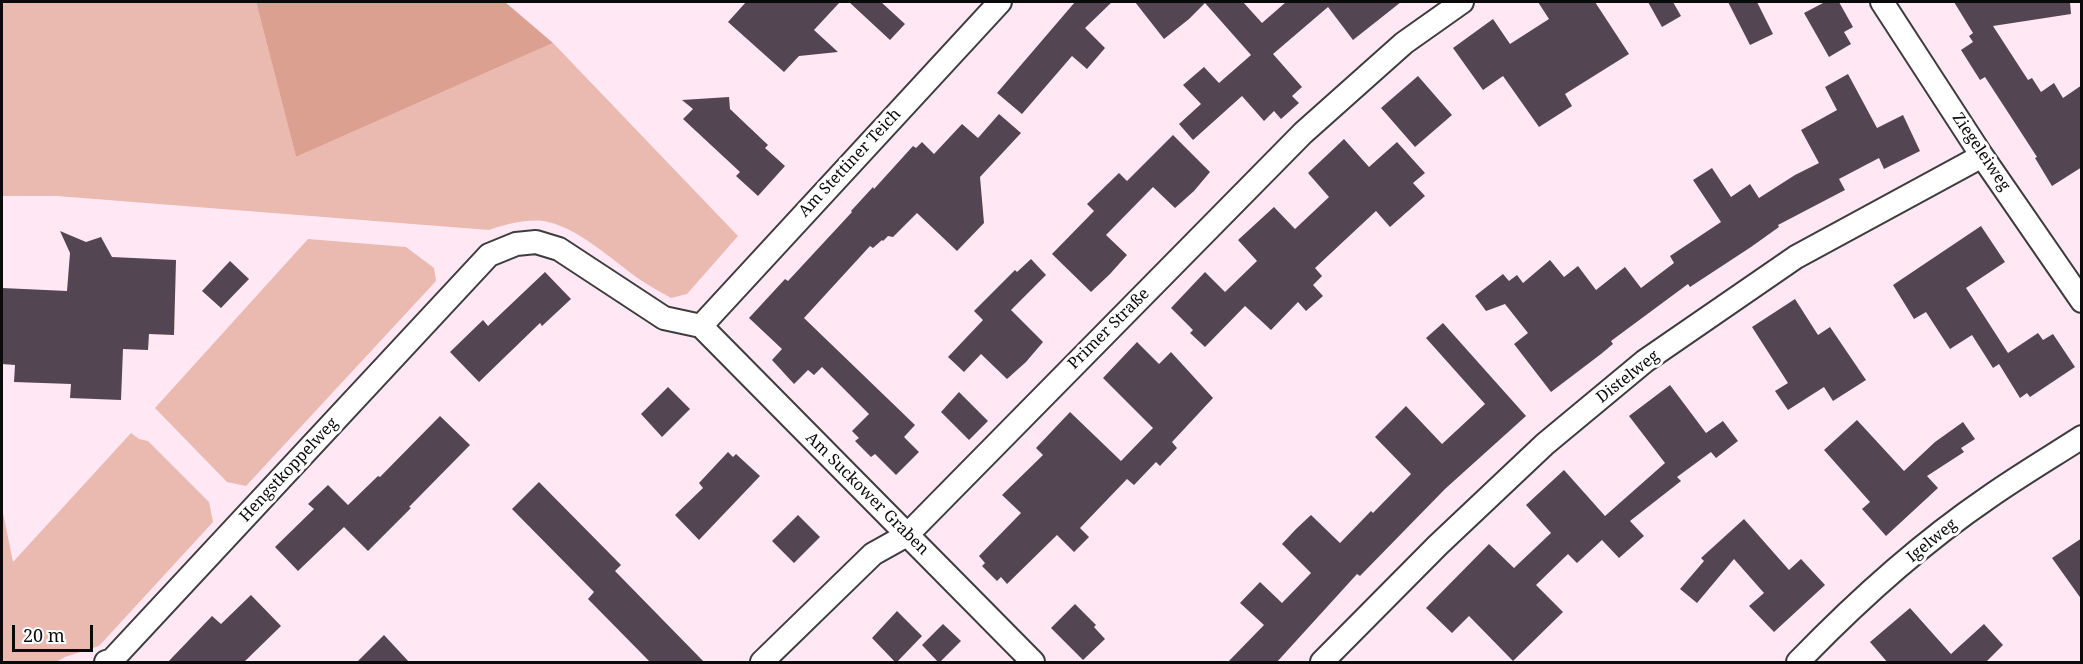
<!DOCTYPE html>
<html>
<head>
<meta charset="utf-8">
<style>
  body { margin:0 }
  #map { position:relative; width:2083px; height:664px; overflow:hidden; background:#ffe7f4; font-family:"Noto Serif",serif }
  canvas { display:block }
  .frame { position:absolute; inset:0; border:3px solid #0a0a0a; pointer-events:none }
  .scale { position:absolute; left:12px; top:625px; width:81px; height:27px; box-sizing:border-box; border:3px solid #0a0a0a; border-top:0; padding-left:8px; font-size:18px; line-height:21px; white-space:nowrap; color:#0a0a0a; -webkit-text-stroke:4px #fff; paint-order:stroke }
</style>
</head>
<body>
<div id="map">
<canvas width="2083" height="664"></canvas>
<div class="frame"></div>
<div class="scale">20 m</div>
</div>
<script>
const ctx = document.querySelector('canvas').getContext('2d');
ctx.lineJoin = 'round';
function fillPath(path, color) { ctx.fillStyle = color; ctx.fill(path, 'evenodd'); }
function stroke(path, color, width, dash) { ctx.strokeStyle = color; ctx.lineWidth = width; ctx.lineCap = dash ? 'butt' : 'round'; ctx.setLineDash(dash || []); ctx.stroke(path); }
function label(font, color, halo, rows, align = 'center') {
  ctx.font = font + ' "Noto Serif",serif'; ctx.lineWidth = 6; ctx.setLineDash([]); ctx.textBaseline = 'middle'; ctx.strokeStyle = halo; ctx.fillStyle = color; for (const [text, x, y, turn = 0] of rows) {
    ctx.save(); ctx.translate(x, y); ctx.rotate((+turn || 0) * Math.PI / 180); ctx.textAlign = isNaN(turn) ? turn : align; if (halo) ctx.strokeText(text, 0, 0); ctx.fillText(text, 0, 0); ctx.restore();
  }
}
const green = new Path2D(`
  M2,2H256L296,157L553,43L738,236L687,294L671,298C661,292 649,286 639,279C612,260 578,227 544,221C525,219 507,224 489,230L57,196H2Z
  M308,239L406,247L434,268L436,281L246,486L227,482L155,408Z
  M131,433L139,439L148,441L209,502L213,522L99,646L65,657L56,662H2V508L13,562Z`);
const forest = new Path2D(`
  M256,2H505L553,43L296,157Z`);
const building = new Path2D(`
  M746,2H840L814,30L838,52L799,56L784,72L728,22Z
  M849,2H881L905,24L890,40Z
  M1075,2H1112L1085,28L1105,48L1087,69L1072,56L1022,114L997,93Z
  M1135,2H1243L1262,23L1286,2H1401L1353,40L1328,7L1273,54L1302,87L1292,96L1299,103L1281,119L1274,111L1264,121L1242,96L1193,140L1179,124L1201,104L1183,85L1204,67L1219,83L1251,55L1205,3L1189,19L1164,39Z
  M1538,2H1595L1629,54L1565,94L1572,106L1539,127L1503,76L1483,90L1453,48L1493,19L1510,44L1549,19Z
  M1648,2H1673L1681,16L1662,27Z
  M1728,2H1757L1773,34L1750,45Z
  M1825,2H1839L1853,27L1844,32L1851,44L1829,57L1804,13Z
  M1954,2H2070L2071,14L1993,26L2028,80L2032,78L2041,92L2054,83L2063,98L2082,85V167L2052,186L2035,158L2037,157L1985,77L1980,80L1961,50L1973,42L1969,36L1973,33Z
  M1848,74L1877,128L1903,115L1920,151L1884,169L1879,158L1839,179L1845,190L1778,225L1779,227L1751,247L1690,287L1688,284L1611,341L1613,344L1601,354L1551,392L1514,344L1528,333L1505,304L1486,311L1475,296L1503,274L1509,281L1517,275L1523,283L1550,260L1564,277L1578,266L1596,290L1625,267L1641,288L1674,263L1670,256L1721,222L1693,180L1712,168L1731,197L1750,184L1759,198L1795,175L1819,163L1801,130L1837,110L1825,87Z
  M1418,76L1452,115L1415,147L1381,108Z
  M729,97L730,109L768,145L765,148L785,166L758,196L736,176L740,172L683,119L693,109L682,100Z
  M999,114L1021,133L980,177L984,223L957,251L917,213L893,237L888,236L883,241L882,240L873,248L870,246L804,318L915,425L904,437L919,452L896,475L875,454L871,457L855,441L859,438L852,431L869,414L822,367L814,375L808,370L794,384L772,360L782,349L749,318L785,279L788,281L852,212L851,211L873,187L874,189L913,146L916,148L922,142L934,154L962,124L978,138Z
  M1173,135L1210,172L1194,191L1175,208L1153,187L1106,235L1127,255L1110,274L1091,292L1052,254L1094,211L1087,204L1119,173L1127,181Z
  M1344,139L1369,167L1397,142L1425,173L1413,183L1425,196L1390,227L1376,211L1315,268L1322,276L1313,285L1323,296L1306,311L1298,302L1271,330L1245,306L1205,347L1190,333L1193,330L1171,308L1205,272L1225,292L1257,261L1238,240L1274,207L1295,229L1329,197L1308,173Z
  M1981,226L2005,262L1966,288L2008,353L2038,333L2043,340L2053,334L2075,367L2030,397L2027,393L2020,398L1999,364L1993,368L1972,335L1950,349L1926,312L1914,319L1893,285Z
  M60,231L86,242L101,237L112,257L176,260L174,335L149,334L148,350L123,349L121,400L70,398L71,384L14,382L15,365L2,364V288L67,291L70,253Z
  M1031,259L1046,275L1011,310L1043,342L1026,362L1007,379L981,354L964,372L948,357L983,320L974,311L1015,270L1017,272Z
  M230,261L249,279L221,308L202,291Z
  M545,272L571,299L542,326L540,323L479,382L450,352L483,320L488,326Z
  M1795,299L1818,335L1830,327L1866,380L1833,401L1824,387L1788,410L1775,391L1788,383L1752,327Z
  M1443,323L1526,416L1445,489L1360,576L1357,574L1276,663H1227L1264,625L1240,603L1260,582L1282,603L1311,573L1282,544L1296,529L1311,515L1340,543L1371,511L1373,513L1411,474L1375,437L1406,406L1442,444L1485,404L1426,338Z
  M1137,342L1159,364L1171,352L1213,398L1172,442L1177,448L1160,466L1156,462L1134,485L1127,479L1080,528L1089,537L1074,552L1057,535L1007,584L1001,577L997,581L982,566L985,563L979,556L1021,513L1002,495L1043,455L1036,448L1070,412L1121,461L1153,428L1103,378Z
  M1670,385L1706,433L1723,421L1738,441L1716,458L1711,452L1677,477L1681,481L1630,521L1644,536L1619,558L1602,540L1577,563L1568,554L1536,585L1563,612L1513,661L1469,616L1452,633L1426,608L1489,544L1514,568L1551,533L1526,505L1564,470L1605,516L1665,463L1629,416Z
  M668,387L690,409L662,437L641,414Z
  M959,392L988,421L969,440L941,412Z
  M440,416L470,445L409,507L411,508L368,551L344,527L298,571L275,547L314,509L308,504L328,485L348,505L378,476L380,477Z
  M1857,420L1904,471L1935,442L1963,422L1975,439L1961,448L1964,452L1927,476L1938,488L1886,536L1862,509L1870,502L1824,450Z
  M728,452L733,457L736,454L760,476L699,540L675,515L703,488L699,483Z
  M539,482L621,565L615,571L705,663H651L588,599L594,592L512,509Z
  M798,515L820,537L794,563L772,541Z
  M1744,519L1789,570L1801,559L1825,585L1774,632L1749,606L1764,593L1734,559L1697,603L1680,589L1704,561L1701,558Z
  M2082,538V600L2052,558Z
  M251,595L281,626L243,663H167L212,616L221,624Z
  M1075,604L1096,625L1094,627L1105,639L1083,660L1051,628Z
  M1910,608L1951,654L1984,624L2003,645L1985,663H1888L1870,642Z
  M897,611L922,636L896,663L872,638Z
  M943,624L961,641L939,663L922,645Z
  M384,635L410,663H356Z`);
const street = new Path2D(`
  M1882,2L1982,156L2082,301
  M701,326L1033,662
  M701,326L1000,2
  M106,662L112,660L489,255L516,244L536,242L559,249L664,318L701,326
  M762,662L873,554L907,535L1303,133L1404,43L1462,2
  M1322,662L1438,545L1545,444L1645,361L1796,257L1982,156
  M1798,662C1856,602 1920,544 1989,497C2019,476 2051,457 2082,437`);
const streetNames = [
  ["Ziegeleiweg",1981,152,56],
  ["Am Stettiner Teich",850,163,-47],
  ["Primer Straße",1109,329,-45],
  ["Distelweg",1628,377,-38],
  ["Hengstkoppelweg",289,470,-47],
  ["Am Suckower Graben",867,494,45],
  ["Igelweg",1932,541,-39]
];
fillPath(green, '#eab9b0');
fillPath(forest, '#dba08f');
fillPath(building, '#534652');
stroke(street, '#3d3d3d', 26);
stroke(street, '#fff', 22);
label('16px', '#0a0a0a', '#fff', streetNames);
</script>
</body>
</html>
